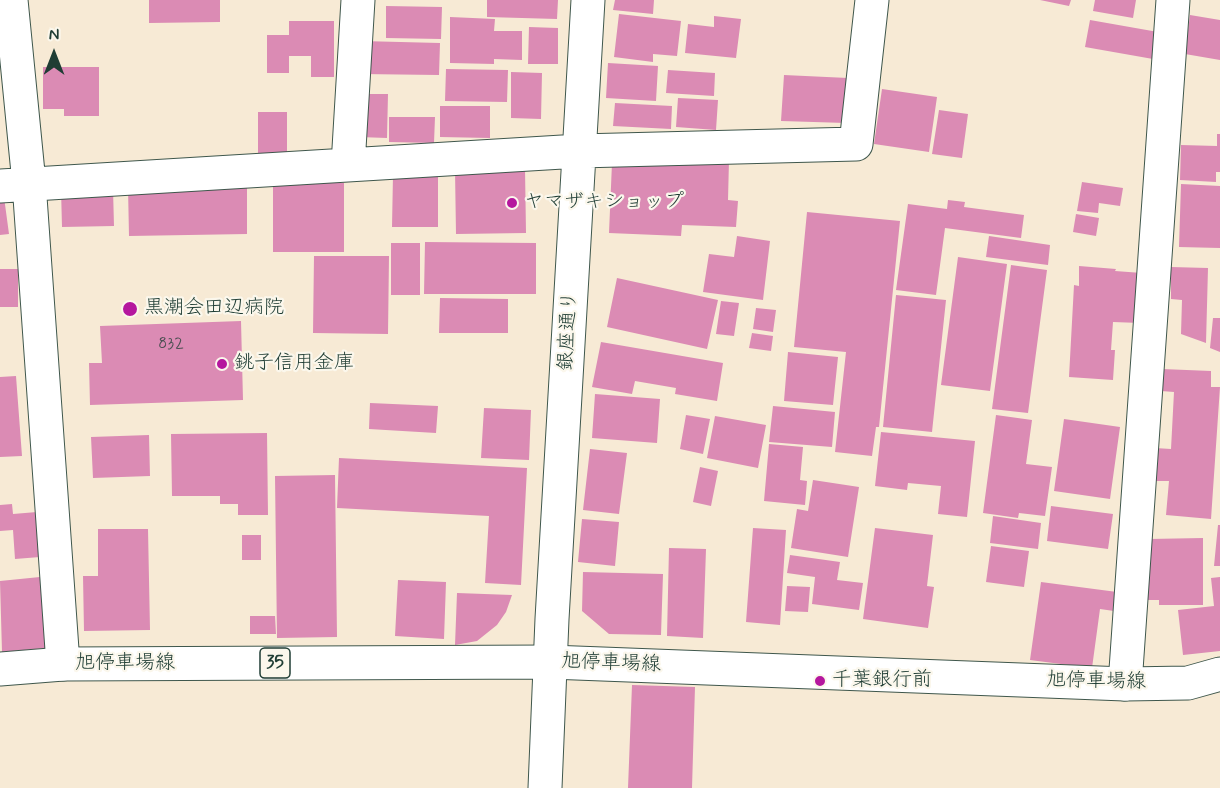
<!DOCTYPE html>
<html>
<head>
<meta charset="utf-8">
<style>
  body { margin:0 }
  #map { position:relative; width:1220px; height:788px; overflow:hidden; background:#f7ead5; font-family:Mynerve,sans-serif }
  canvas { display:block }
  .north { position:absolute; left:24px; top:24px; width:60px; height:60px; -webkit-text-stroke:4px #fbf7ec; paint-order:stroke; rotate:0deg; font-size:16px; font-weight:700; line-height:24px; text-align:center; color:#1f3d34 }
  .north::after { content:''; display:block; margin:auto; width:21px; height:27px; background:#1f3d34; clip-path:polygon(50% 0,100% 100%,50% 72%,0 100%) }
</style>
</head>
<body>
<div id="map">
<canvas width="1220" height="788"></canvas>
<div class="north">N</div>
</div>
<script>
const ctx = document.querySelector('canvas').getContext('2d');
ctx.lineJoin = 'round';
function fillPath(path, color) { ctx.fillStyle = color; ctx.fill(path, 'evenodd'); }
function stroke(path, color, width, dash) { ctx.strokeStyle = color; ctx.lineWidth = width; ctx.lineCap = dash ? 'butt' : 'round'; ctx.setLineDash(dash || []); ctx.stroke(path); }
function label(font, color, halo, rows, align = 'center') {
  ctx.font = font + ' Mynerve,"Klee One",sans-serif'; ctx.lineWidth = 4.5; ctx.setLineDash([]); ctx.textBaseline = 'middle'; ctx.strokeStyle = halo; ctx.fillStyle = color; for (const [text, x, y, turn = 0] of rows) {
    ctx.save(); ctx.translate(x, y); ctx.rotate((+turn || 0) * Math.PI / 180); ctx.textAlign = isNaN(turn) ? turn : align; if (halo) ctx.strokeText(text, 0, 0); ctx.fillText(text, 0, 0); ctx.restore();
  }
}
const building = new Path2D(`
  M149,0H220V22L149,23Z
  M487,0H558L557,19L487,17Z
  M615,0H654L653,14L613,10Z
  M1040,0H1071L1069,6Z
  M1095,0H1136L1133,18L1093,11Z
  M386,6L442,7L441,39L386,38Z
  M619,14L681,21L677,56L653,54V62L614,57Z
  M1190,15L1220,20V60L1185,54Z
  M714,16L741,19L736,58L685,53L688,24L714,27Z
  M450,17L495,19L494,31H522V60L494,59V64L450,63Z
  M1090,20L1158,32L1153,59L1085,47Z
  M289,21H334V77H311V56H289V73H267V35H289Z
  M529,27L558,28V64H528Z
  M361,41L440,43L439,75L360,74Z
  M608,63L658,66L656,101L606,98Z
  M43,67H99V116H64V109H43Z
  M446,69L508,70L507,102L445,101Z
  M668,70L715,73L714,96L666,93Z
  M511,72L542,73L541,119L511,118Z
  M784,75L848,78L846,123L781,121Z
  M882,89L937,97L929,152L874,144Z
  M360,94H388L387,138L359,137Z
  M678,98L718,100L716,130L676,127Z
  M615,103L672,106L671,129L613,126Z
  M440,106H490V138L440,137Z
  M939,110L968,114L962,158L932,154Z
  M258,112H287V153H258Z
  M389,117H435L434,143L389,142Z
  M1217,134H1220V172H1216V182L1180,180L1181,145L1217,146Z
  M729,160L728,200L738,201L736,227L682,225L681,236L609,233L612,163Z
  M525,169L526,233L456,234L455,170Z
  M393,175H438V227H392Z
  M1082,182L1123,188L1120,206L1099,203L1098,213L1077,211Z
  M273,183H344V252H273Z
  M1181,184L1220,186V248L1179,247Z
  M247,185V234L129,236L128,187Z
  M61,189H113L114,226L62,227Z
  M0,197H4L9,234L0,235Z
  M948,200L965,202L964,207L1024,215L1021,238L945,228L936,295L896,290L908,204L947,209Z
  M807,212L900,221L879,427H876L872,456L835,452L846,352L794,347Z
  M1076,214L1099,218L1096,236L1073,232Z
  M737,236L770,241L763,300L703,292L709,254L734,257Z
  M989,236L1050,245L1048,265L986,257Z
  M425,242L536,243V294H424Z
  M391,243H420V295H391Z
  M314,256H389L388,334L313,333Z
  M958,257L1007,264L990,391L941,385Z
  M1011,265L1047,270L1028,413L992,409Z
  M1079,266L1116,269L1115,271L1142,273L1140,323L1113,322L1111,350H1115L1113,380L1069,377L1074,285L1079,286Z
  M1171,267L1208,268L1206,343L1181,334L1182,300L1171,299Z
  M0,269H18V307H0Z
  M617,278L718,300L707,349L607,327Z
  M896,295L946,300L932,432L883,427Z
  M440,298L508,299V333H439Z
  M721,301L739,303L734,336L716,334Z
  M756,308L776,310L773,332L753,329Z
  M1213,318H1220V352L1210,348Z
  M241,321L243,400L90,405L89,363H102L100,326Z
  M752,333L773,336L771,351L749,348Z
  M601,342L723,363L717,401L675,394L676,388L635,381L632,394L592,387Z
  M788,352L838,357L833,405L784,401Z
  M1162,369L1211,371V387H1220L1211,519L1166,515L1169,481H1153L1155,448L1171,449L1174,392L1161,391Z
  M16,376L22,456L0,457V377Z
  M595,394L660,399L657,443L592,438Z
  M370,403L438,406L436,433L369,429Z
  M773,406L835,412L832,447L769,442Z
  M484,408L531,410L529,460L481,458Z
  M686,415L710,419L703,454L680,449Z
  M996,415L1032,420L1026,464L1052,467L1045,516L1019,513L1018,518L983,513Z
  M715,416L766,425L758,468L707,458Z
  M1064,419L1120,427L1110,499L1054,491Z
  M881,432L975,441L967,517L938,514L941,486L908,483L907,490L875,486Z
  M267,433L268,515H238V504H220V496H172L171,434Z
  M149,435L150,476L93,478L91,437Z
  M769,444L803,447L800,480L807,481L805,505L764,501Z
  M590,449L627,453L619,514L583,510Z
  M339,458L527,468L521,585L485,583L489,516L337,508Z
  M700,467L718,471L711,506L693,502Z
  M335,475L337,637L277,638L275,476Z
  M813,480L859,487L848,557L791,548L797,509L808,511Z
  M12,504L13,514L37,512L40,557L15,559L13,530L0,531V505Z
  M1051,506L1113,514L1108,549L1047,541Z
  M993,516L1041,523L1038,549L990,543Z
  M582,519L619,522L615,566L578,562Z
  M1218,525H1220V566H1214Z
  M753,528L786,530L780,625L746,622Z
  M875,528L933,535L927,586L934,587L928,628L863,619Z
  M98,529H148L150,630L84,631L83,576H98Z
  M242,535H261V560H242Z
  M1203,538V605H1159V600H1143L1149,539Z
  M991,546L1029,551L1024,587L986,582Z
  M669,548L706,549L703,638L667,636Z
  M790,555L840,562L837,580L863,583L859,610L812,604L815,577L787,573Z
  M583,572L663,574L661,635L609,634L582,611Z
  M40,577L47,648L2,652L0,581Z
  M1220,577V651L1183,655L1178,610L1214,606L1211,578Z
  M398,580L446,582L444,639L395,636Z
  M1041,582L1117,592L1114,611L1100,609L1092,668L1030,660Z
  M787,586L810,587L808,612L785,611Z
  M457,593L512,595L506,612L497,625L477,641L455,645Z
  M250,616H275L276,634H250Z
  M632,685L695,687L692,788H628Z`);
const minor = new Path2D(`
  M11,0L29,183L63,664
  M348,165L358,0
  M0,186L579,151L856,144L872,0
  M1125,684L1173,0
  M545,788L552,619L588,0`);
const major = new Path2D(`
  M0,669L63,664L550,662L1125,684L1188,683L1220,674`);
const markers = [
  [512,203,6,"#b5179e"],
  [130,309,8,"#b5179e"],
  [222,364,6,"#b5179e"],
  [820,681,6,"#b5179e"]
];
const numberNames = [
  ["832",171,345]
];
const shields = [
  [275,663,30]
];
const shieldNames = [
  ["35",275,663]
];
const poiNames = [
  ["ヤマザキショップ",524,203],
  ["黒潮会田辺病院",144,309],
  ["銚子信用金庫",234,364],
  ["千葉銀行前",832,681]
];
const streetNames = [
  ["銀座通り",569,331,-87],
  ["旭停車場線",125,664],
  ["旭停車場線",611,664,2],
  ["旭停車場線",1096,682,1]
];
fillPath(building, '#db8bb4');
stroke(minor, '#3f574c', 35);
stroke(major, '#3f574c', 35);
stroke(minor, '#fff', 33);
stroke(major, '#fff', 33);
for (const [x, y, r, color] of markers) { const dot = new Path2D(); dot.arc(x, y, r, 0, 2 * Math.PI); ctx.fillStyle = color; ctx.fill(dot); stroke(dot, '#fbf7ec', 2); }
label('16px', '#4e5054', null, numberNames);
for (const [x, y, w] of shields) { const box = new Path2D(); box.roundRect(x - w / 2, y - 15, w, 30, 4.5); ctx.fillStyle = '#fbf7ec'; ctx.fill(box); stroke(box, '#1f3d34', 1.5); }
label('bold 18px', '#1f3d34', null, shieldNames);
label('20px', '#1f3d34', '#fbf7ec', poiNames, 'left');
label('20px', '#1f3d34', '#fbf7ec', streetNames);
</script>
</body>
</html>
